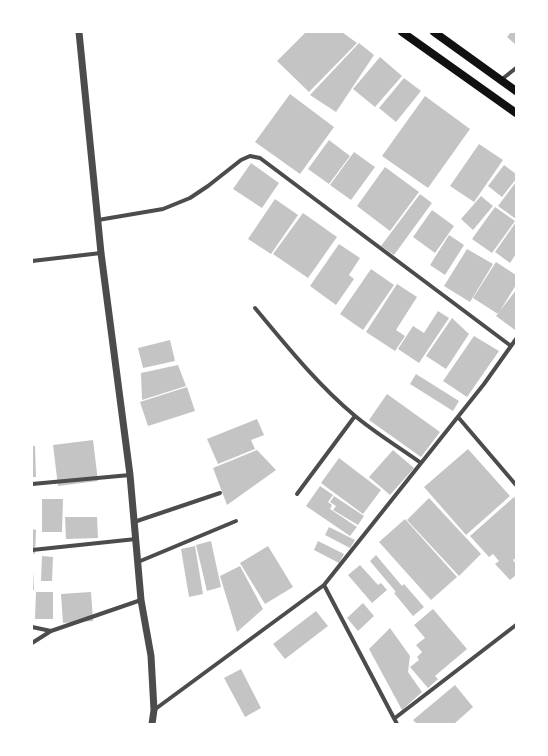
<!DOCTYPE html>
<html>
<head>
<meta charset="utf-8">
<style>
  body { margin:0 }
  #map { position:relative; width:548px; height:756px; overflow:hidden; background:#fff; font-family:Arial,sans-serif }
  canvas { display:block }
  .frame { position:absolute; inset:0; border:33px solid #fff; pointer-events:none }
</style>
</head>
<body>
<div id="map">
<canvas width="548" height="756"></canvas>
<div class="frame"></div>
</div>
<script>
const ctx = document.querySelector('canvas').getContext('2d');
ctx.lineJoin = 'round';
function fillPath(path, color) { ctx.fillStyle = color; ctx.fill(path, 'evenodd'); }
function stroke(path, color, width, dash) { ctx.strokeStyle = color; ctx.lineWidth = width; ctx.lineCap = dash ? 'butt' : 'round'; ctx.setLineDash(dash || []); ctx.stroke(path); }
const building = new Path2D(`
  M306,32H342L357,43L309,92L277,61Z
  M511,32H516V45L507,37Z
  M359,43L374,55L336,112L310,95Z
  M380,57L402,76L375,107L353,89Z
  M404,78L421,91L396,122L379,108Z
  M290,94L334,127L300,174L255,142Z
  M425,96L470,129L428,188L382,156Z
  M329,140L350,156L329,184L308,169Z
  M479,144L503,160L474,202L450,186Z
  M354,152L375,167L351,200L330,185Z
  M251,163L279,183L262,208L233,189Z
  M504,165L516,174V179L502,197L488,186Z
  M385,167L419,192L390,231L357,206Z
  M516,182V219L498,206Z
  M420,194L432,203L394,255L381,246Z
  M481,196L493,206L473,230L461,219Z
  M275,199L298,215L271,254L248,239Z
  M495,207L515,221L492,253L472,239Z
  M432,210L454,226L435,253L413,237Z
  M303,213L337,237L308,278L273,254Z
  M516,222V254L510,263L495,252Z
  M449,235L464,245L445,275L430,265Z
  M339,244L360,258L349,275L354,279L336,305L310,286Z
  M467,249L493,264L470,302L444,286Z
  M496,262L516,275V285L498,314L473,298Z
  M371,269L394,285L363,330L340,314Z
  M397,284L417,297L396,330L405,336L395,351L366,332Z
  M516,290V330H515L496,316Z
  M438,311L449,318L419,363L398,349L413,326L424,333Z
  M452,318L469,334L446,369L426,356Z
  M474,336L499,351L467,397L443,381Z
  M170,340L175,361L143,368L138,348Z
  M178,365L186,386L142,400L141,373Z
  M416,374L459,401L453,411L410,384Z
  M187,387L195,411L148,426L140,402Z
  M387,394L440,432L421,457L369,420Z
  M257,419L264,435L251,440L255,449L218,464L207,439Z
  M93,440L98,481L58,486L53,445Z
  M32,446H35L36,477H32Z
  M468,449L510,496L466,535L424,487Z
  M257,450L276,470L227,505L213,468Z
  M393,450L414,468L390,495L369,477Z
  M339,458L381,490L363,514L321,483Z
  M320,486L333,495L328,502L332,505L330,509L357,527L350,536L306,506Z
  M334,496L364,516L358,525L333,510L336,506L330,502Z
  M514,497L516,500V558L513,560L516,564V575L510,580L495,564L499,561L493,554L489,557L470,536Z
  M429,498L481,554L459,576L407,520Z
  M42,499H63L62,532H42Z
  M65,517H97L98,538L66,539Z
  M405,519L457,577L431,600L379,542Z
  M329,527L355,540L350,548L325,535Z
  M32,529L36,530L35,554L32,553Z
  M211,541L221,587L207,591L196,545Z
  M318,541L344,554L339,563L314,550Z
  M195,546L203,594L189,597L181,549Z
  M268,546L293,587L265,604L240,563Z
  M376,555L402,586L404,584L424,607L413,616L394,593L396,592L370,561Z
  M42,556L53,557L52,581H41Z
  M360,565L378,585L381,583L387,590L372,603L348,575Z
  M240,566L263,609L237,632L220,576Z
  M32,571H33L34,590H32Z
  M36,592H53V619H35Z
  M91,592L93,621L63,623L61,594Z
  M363,603L374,616L358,631L347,618Z
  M433,609L467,649L435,676L438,679L428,688L410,667L419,660L417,657L422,652L416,645L425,638L414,625Z
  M316,611L328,626L285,659L273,644Z
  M390,628L410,656L408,672L422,692L402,710L369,649Z
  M241,669L261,708L245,717L224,678Z
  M455,685L473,707L454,724H417L413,720Z`);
const minor = new Path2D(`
  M501,80L516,68
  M98,220L163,209L190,198L208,186L241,160L250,156L260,158L511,346
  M32,261L101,253
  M255,308C286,345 317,384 354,415C375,433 399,447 421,463
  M458,417L516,485
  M32,484L130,475
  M297,494L355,416
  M134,522L220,493
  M32,550L136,539
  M138,562L236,521
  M324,585L397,724
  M32,627L51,631
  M32,643L51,631L141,600
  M154,710L324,585L484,384L516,339
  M395,718L516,625`);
const tertiary = new Path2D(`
  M79,32L101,253L130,475L141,600L151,656L154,710L152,724`);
const secondary = new Path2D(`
  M402,32L516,113
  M434,32L516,91`);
fillPath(building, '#c4c4c4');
stroke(minor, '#4c4c4c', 4);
stroke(tertiary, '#4c4c4c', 7);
stroke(secondary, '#111', 8);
</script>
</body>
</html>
